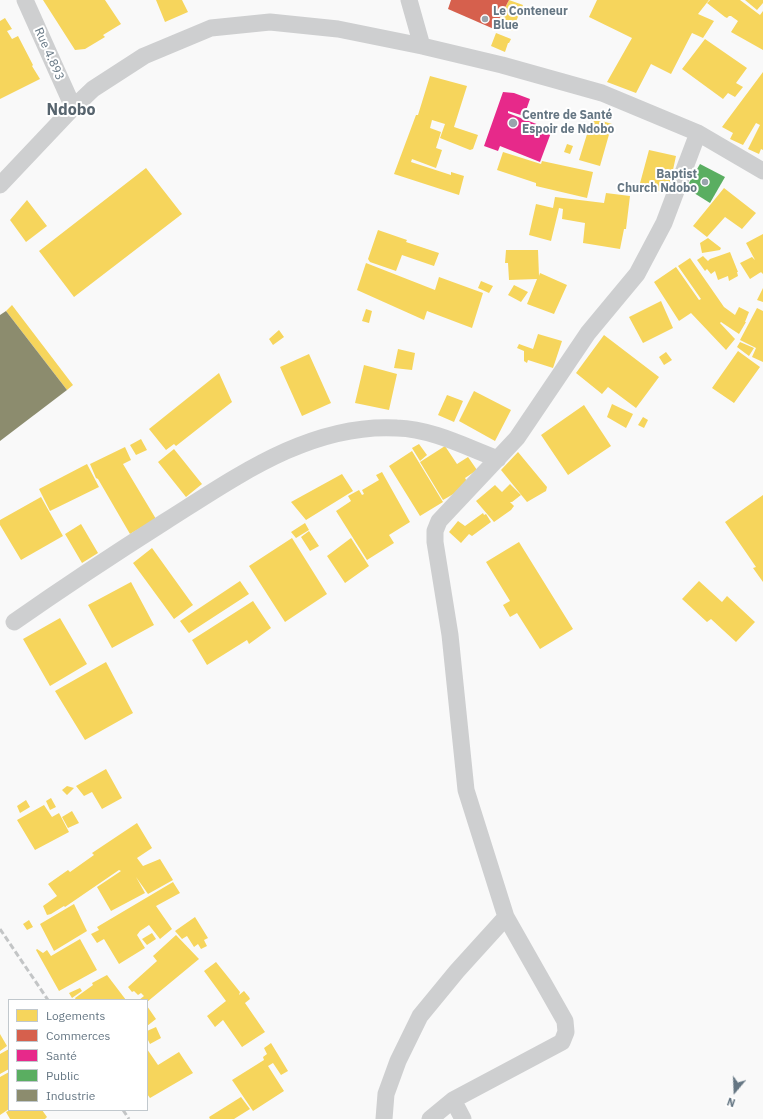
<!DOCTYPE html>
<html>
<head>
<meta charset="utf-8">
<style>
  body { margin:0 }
  #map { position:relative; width:763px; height:1119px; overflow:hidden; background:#f9f9f9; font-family:"IBM Plex Sans",sans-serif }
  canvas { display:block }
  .legend { position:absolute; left:8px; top:999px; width:140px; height:112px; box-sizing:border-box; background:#fff; border:1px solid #c1c8cd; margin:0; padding:5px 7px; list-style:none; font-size:12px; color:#657683 }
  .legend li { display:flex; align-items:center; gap:8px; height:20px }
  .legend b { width:20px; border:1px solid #c1c8cd }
  .north { position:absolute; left:715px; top:1071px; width:40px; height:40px; -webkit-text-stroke:3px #fff; paint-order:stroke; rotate:199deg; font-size:11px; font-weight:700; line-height:16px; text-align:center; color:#657683 }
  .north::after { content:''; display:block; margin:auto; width:14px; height:18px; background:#657683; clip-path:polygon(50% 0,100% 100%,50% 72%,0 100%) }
</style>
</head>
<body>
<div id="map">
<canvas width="763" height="1119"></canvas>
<ul class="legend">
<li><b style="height:11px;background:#f6d55c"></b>Logements</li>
<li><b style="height:11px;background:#d6604d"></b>Commerces</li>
<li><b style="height:11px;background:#e7298a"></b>Santé</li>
<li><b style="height:11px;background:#5aae61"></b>Public</li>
<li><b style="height:11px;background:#8c8c6e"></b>Industrie</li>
</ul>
<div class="north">N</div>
</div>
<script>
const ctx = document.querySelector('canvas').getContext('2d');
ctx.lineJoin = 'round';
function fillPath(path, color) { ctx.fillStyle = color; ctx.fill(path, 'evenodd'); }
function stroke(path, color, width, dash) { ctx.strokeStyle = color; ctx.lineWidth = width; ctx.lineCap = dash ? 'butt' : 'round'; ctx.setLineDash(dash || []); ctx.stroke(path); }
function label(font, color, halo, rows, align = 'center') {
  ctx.font = font + ' "IBM Plex Sans",sans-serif'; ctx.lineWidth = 4; ctx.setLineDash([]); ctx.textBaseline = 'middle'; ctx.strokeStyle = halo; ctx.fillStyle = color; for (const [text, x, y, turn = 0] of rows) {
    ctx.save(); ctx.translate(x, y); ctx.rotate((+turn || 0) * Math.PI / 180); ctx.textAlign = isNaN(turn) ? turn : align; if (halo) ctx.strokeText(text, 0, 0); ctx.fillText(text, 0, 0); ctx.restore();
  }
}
const homes = new Path2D(`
  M43,0H105L121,24L103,35L105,37L85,49L75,50Z
  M156,0H182L188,12L165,22Z
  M509,0L523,5L512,31L496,26Z
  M597,0H709L698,14L714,21L703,38L692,33L671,74L651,64L636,93L607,82L632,38L589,17Z
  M710,0H740L760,15L763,11V50L731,32L738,21L731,16H729L727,18L725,17L707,3Z
  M745,0H763V3L757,10Z
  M5,18L12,29L7,31L12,39L18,36L33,65L32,66L40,79L0,99V21Z
  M496,33L511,39L509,43H508L505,52L491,46Z
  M705,39L747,68L736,83L743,87L735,97L728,93L723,99L682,69Z
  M763,72V150L761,149L759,154L748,149L760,125L756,123L743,145L730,139L733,133L722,127Z
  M430,76L467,86L454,127L478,135L473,149L470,150L440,138L445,124L432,120L430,128L441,132L436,148L442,150L436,168L412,159L411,162L451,175V172L464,176L459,195L394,174L416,115H418Z
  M592,118L612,124L600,166L579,160Z
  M567,144L573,146L570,154L564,152Z
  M649,150L676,156L668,193L639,187Z
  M503,152L541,164L542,161L593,172L587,198L536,186V183L497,170Z
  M146,168L182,214L74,297L39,251Z
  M724,188L756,213L742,229L725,217L707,237L693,226Z
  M606,193L630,196L626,229H624L620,249L583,243L585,223L562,219L563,209L559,208L551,241L529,235L536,204L553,208L555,197L604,203Z
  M27,200L47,226L26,242L10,220Z
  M378,230L407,240L406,242L439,253L434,266L402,255L396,271L370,262L368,259Z
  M763,234V274L760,271L761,272L750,279L740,263L752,257L755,260L746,243Z
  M708,238L721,248L720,250L702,253L700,243Z
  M506,250H538L539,276L540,273L567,285L554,314L527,304L537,279L509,280L508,263H505Z
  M730,252L738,272H737L738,276L729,281L728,276L718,280L715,271L711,274L707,269L705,271L697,260L703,256L708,261L710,259Z
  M690,258L724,307L735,315L739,307L749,312L745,322H746L739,334L721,322L720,323L735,339L726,350L691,313L679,321L654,282L676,267L699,300L701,299L678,266Z
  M366,263L435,290L439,277L483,293L472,328L427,311L424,320L357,290Z
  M481,281L493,286L489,293L478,288Z
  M514,285L528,292L521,302L508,295Z
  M763,288V302L757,300Z
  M661,301L673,328L643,343L629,317Z
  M12,305L73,385L67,390L6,311Z
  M757,308L763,311V362L752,357L756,348L740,340Z
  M366,309L372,311L369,323L362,321Z
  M279,330L284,337L273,345L269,339Z
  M538,334L562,341L553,368L528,360L527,363L524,361V351L517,348L519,344L533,349Z
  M604,335L659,377L636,408L608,387L602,394L576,373Z
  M740,342L754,348L749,356L737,347Z
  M398,349L415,353L412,370L394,368Z
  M738,351L760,367L734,403L712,388Z
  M666,352L672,360L664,365L659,357Z
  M309,354L331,403L302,416L280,367Z
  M364,365L397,374L389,410L355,403Z
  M219,373L232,402L176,446L174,444L166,450L149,429Z
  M474,391L511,410L495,441L459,421Z
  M447,395L463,401L454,422L438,415Z
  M612,404L633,414L626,428L607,417Z
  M584,405L611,446L568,475L541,435Z
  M643,417L648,420L644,428L638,425Z
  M141,439L147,450L136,455L130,445Z
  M419,444L427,455L420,461L412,448Z
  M445,446L457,464L468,457L477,470L465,478L469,485L443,500L420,462Z
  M125,447L131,460L123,464L156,519L130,534L98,479L96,478L90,464Z
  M174,449L202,484L186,497L158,462Z
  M412,451L443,502L420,516L389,466Z
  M518,452L547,487L546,491L527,502L501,470Z
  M87,464L99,487L50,511L39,489Z
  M382,472L410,522L389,535L394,543L367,560L336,511L351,501L348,496L359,490L362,495L364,494L362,490L379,480L376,475Z
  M342,474L353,491L306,520L291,502Z
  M510,484L521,495L512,502H510L514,506L511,510L494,522L476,501L495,485L502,492Z
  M763,495V582L753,568L756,567L725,522Z
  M41,497L63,536L21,560L0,525V520Z
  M483,513L484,515L486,514L491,522L472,536L469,534L461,543L449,532L458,521L465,526Z
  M305,523L309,530L296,538L291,532Z
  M81,524L98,553L82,563L65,534Z
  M309,531L319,546L310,551L301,537Z
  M292,538L327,594L285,622L249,566Z
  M351,538L369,566L345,583L327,556Z
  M519,542L573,629L540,649L517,613L510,617L503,605L510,601L486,562Z
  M152,548L193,605L174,619L133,563Z
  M240,581L249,594L189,633L188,632L180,621Z
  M699,581L722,602L727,596L755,622L736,642L711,619L707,622L682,599Z
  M131,582L154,625L112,648L88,605Z
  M253,601L271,628L249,644L247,640L207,665L192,640Z
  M60,618L87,664L50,686L23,639Z
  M106,662L133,713L85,740L55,691Z
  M106,769L122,798L102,809L92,792L84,796L76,786Z
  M67,786L74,788L67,795L62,790Z
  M51,798L56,807L50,810L46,801Z
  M26,800L30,807L20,813L17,806Z
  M44,805L52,817L59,813L69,832L35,850L17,820Z
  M72,811L79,823L68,828L62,817Z
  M137,823L152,848L137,858L143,866L160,859L173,880L148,894L136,877L145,893L111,911L97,887L121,871L119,870L65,907L64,906L51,914L47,915L43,906L57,896L48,884L68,870L70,872L94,855L92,853Z
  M173,882L180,893L156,906L172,929L160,939L149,925L140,931L137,935L145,948L119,964L104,939L97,943L91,934L99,930L97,927Z
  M74,904L87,931L54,951L40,924Z
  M195,917L208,938L204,940L207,946L201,949L198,944L194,947L187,936L182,939L175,931Z
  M29,920L33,927L27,930L23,924Z
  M152,933L156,939L147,945L142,939Z
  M176,935L199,959L147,1002V1000H139L144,996L141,993L138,995L134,991L132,992L128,987L157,961L153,956Z
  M80,939L97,970L59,991L36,950L37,949L43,953L47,950L51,956Z
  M216,962L240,992L239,995L244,991L249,997L250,999L245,1003L265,1032L242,1047L223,1020L215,1027L207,1016L226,1001L204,971Z
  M107,975L126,1000H76L75,998L93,985L92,983Z
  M80,988L82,991L72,998L69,993Z
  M147,1006L156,1019L147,1026Z
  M156,1027L161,1038L150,1044L147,1038V1031Z
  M0,1034L7,1046L0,1051Z
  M271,1043L288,1071L281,1075L273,1063L268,1066L284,1091L253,1111L232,1080L264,1060L263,1057L267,1054L264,1048Z
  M9,1049V1069L0,1074V1054Z
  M147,1049L158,1065L179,1052L193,1073L150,1098L147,1094Z
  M9,1072V1109L0,1115V1077Z
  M241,1097L250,1109L234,1119H210L209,1117Z
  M10,1110H42L47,1117L45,1119H10L6,1112Z`);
const shops = new Path2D(`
  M451,0H509L494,29L448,9Z`);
const health = new Path2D(`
  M503,92L514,93L530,99L524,116L508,111V113L552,130L540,162L500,146L498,151L484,146Z`);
const public = new Path2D(`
  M700,164L725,177L710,203L686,188Z`);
const industry = new Path2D(`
  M6,311L67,390L0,441V315Z`);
const street = new Path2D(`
  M25,0L73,107
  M409,0L422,46
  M0,185L71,110L93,89L144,56L211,28L270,22L338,29L422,46L502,65L602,93L698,133L763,171
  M14,622C64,587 114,554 166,521C236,477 310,423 397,428C432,429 466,447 498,459
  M453,1100L463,1119
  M384,1119L386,1094L398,1061L420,1016L457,971L506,917
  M430,1119L453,1100L562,1042L566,1032L565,1021L506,917L466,790L450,635L435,542V531L439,521L517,438L588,333L637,274L664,223L698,133`);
const rail = new Path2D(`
  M0,929L48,1000
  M123,1110L129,1119`);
const markers = [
  [485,19,4,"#99a4ac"],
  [513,123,5,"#99a4ac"],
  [705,182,4,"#99a4ac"]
];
const poiNames = [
  ["Le Conteneur",493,12],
  ["Blue",493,26],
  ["Centre de Santé",522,116],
  ["Espoir de Ndobo",522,130],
  ["Baptist",697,175,"right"],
  ["Church Ndobo",697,189,"right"]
];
const streetNames = [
  ["Rue 4.893",49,54,66]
];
const districtNames = [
  ["Ndobo",71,110]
];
fillPath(homes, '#f6d55c');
fillPath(shops, '#d6604d');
fillPath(health, '#e7298a');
fillPath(public, '#5aae61');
fillPath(industry, '#8c8c6e');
stroke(street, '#cecfd0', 17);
stroke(rail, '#c3c5c6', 3, [6, 3]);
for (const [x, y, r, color] of markers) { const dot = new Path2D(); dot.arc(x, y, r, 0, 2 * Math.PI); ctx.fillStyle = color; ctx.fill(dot); stroke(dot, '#fff', 1.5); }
label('bold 12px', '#657683', '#fff', poiNames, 'left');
label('12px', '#657683', '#fff', streetNames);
label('bold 16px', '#57646e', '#fff', districtNames);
</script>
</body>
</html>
